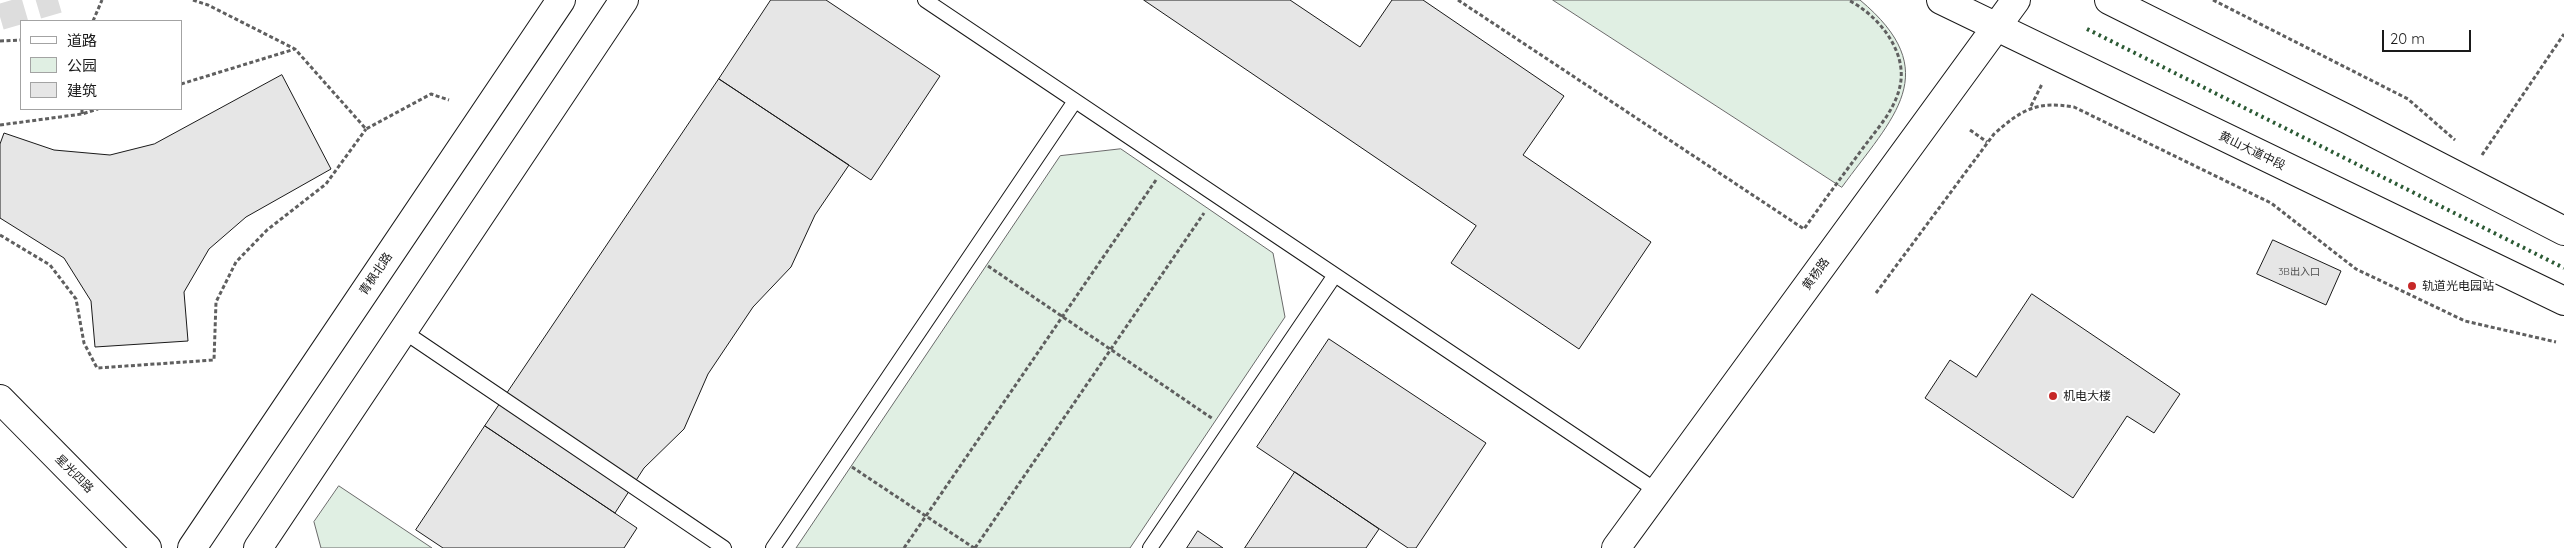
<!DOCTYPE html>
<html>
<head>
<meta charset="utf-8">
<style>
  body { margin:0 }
  #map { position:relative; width:2564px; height:548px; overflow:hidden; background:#fff; font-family:Quicksand,"Noto Sans SC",sans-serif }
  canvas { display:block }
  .legend { position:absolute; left:20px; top:20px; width:162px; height:90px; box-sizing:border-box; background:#fff; border:1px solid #a3a3a3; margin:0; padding:6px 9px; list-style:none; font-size:15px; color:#1a1a1a }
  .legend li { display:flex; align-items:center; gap:10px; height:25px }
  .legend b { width:25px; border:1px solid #a3a3a3 }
  .scale { position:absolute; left:2382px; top:30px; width:89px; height:22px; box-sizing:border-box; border:2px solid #1a1a1a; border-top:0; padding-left:6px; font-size:15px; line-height:18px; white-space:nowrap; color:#1a1a1a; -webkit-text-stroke:4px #fff; paint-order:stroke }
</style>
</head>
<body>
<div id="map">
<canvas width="2564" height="548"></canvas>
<ul class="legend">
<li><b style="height:6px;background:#fff"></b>道路</li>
<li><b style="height:14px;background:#e0efe3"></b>公园</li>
<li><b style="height:14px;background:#e6e6e6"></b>建筑</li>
</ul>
<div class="scale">20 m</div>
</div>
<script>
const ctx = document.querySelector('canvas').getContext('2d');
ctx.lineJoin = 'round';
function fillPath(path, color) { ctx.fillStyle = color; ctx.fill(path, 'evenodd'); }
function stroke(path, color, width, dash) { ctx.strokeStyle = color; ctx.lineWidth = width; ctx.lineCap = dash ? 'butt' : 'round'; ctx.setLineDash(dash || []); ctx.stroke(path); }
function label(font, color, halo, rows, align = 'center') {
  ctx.font = font + ' Quicksand,"Noto Sans SC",sans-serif'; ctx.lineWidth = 4; ctx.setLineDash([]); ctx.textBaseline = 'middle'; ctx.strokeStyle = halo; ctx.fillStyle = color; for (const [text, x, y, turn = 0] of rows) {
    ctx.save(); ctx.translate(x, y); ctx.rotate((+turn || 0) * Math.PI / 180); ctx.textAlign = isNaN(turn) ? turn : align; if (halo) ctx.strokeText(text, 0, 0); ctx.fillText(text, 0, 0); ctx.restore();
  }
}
const green = new Path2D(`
  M1553,0H1860C1946,72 1893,117 1842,187Z
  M1121,149L1273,253L1285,317L1130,548H796L1060,156Z
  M339,486L432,548H321L314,522Z`);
const building = new Path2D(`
  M771,0H826L940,76L871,180L719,79Z
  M1144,0H1290L1360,47L1392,0H1423L1564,96L1523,155L1651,242L1579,349L1451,263L1476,226Z
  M282,75L331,169L246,217L209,249L184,292L188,341L95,347L91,301L64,258L0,218V144L4,133L54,150L110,155L154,144Z
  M719,79L849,165L815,215L791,267L753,307L708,374L684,429L644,468L615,513L485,426Z
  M2273,240L2341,271L2326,305L2257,274Z
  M2032,294L2180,394L2154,433L2127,416L2073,498L1925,398L1950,360L1976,377Z
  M1329,339L1486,443L1416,548H1408L1257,447Z
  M485,426L637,528L624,548H443L416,530Z
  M1295,472L1379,529L1366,548H1245Z
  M1198,531L1223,548H1187Z`);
const streetTunnel = new Path2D(`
  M0,17L58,0`);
const path = new Path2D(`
  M193,0L208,5L295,49L366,129L431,94L449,100
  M1458,0L1804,229C1823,202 1843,175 1863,148C1877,129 1895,110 1900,86C1908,51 1877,14 1848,0
  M2213,0L2408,99L2455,140
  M93,21L102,0
  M0,41L21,40
  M181,84L295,49
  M2031,106L2042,84
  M82,114V109
  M0,125L82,114L98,109
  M1970,130L1987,142
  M2482,155L2564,34
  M0,235L50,265L76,299L84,343L97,368L214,360L216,302L236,262L267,230L326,184L366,129
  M988,266L1213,419
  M1876,293L1994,134C2022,109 2037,101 2074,107L2271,203L2356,269L2465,321L2556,342
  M852,467L974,548
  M904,548L1156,180
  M975,548L1204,213`);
const lane = new Path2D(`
  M925,0L1657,491
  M403,331L724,548
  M773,548L1075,101
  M1150,548L1335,275`);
const secondary = new Path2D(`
  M1941,0L2564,301
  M2109,0L2347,119L2564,231
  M0,399L147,548
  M192,548L561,0
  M258,548L624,0
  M1616,548L2016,0`);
const hedge = new Path2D(`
  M2087,29L2564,268`);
const markers = [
  [2412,286,5,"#c62828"],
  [2053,396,5,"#c62828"]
];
const numberNames = [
  ["3B出入口",2299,272]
];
const streetNames = [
  ["黄山大道中段",2252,151,26],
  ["青枫北路",376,274,-56],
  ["黄杨路",1816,274,-54],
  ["星光四路",74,474,45]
];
const poiNames = [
  ["轨道光电园站",2422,286],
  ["机电大楼",2063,396]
];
fillPath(green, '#e0efe3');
stroke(green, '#6a6a6a', 1);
fillPath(building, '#e6e6e6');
stroke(building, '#1a1a1a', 1);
stroke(streetTunnel, '#ddd', 26, [26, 13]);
stroke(lane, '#1a1a1a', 16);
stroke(secondary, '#1a1a1a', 30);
stroke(path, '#5f5f5f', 3, [4, 2.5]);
stroke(lane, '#fff', 14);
stroke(secondary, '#fff', 28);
stroke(hedge, '#2b5a34', 4, [2.5, 4]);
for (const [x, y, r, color] of markers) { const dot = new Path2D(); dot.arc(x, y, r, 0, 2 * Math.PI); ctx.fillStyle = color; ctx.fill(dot); stroke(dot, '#fff', 2); }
label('10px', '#4d4d4d', null, numberNames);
label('12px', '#1a1a1a', '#fff', streetNames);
label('12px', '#1a1a1a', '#fff', poiNames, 'left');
</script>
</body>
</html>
